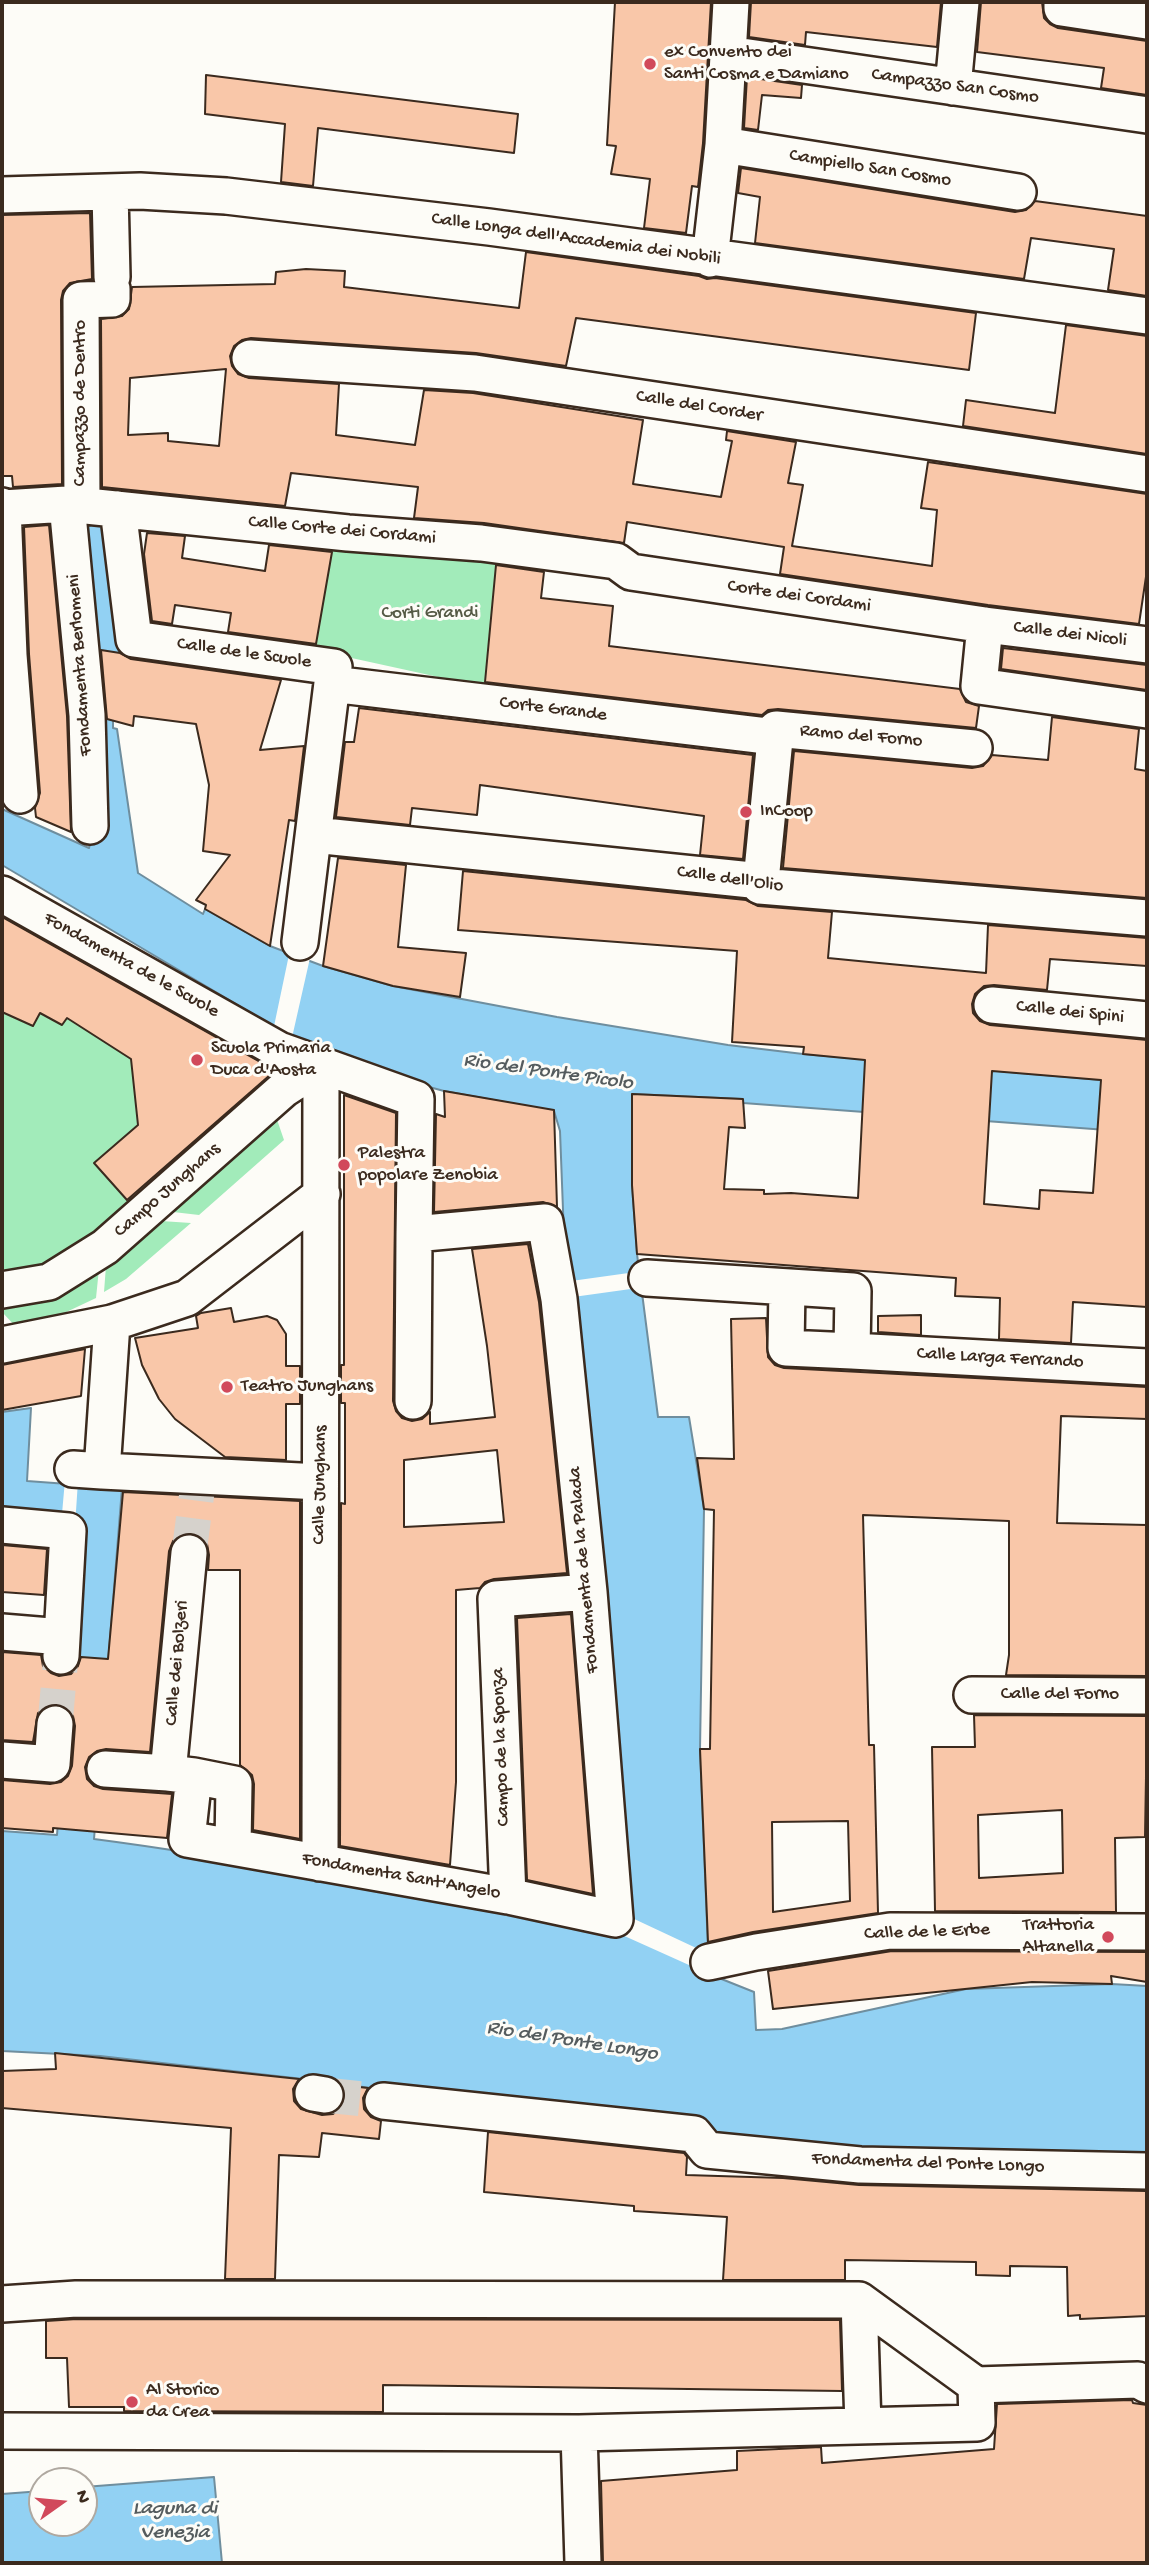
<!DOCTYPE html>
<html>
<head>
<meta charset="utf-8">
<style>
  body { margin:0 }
  #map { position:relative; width:1149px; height:2565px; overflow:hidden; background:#fdfcf7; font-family:"Gochi Hand",sans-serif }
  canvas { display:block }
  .frame { position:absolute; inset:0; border:4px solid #3b2a1e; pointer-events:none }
  .north { position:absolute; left:28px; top:2467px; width:70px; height:70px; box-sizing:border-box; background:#fdfcf7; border:2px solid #afa8a0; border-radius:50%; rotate:75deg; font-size:19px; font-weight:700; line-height:28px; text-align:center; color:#3b2a1e }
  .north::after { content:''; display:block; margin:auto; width:24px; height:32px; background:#d1495b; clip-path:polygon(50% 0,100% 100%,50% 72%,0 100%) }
</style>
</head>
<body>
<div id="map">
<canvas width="1149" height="2565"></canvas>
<div class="frame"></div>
<div class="north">N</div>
</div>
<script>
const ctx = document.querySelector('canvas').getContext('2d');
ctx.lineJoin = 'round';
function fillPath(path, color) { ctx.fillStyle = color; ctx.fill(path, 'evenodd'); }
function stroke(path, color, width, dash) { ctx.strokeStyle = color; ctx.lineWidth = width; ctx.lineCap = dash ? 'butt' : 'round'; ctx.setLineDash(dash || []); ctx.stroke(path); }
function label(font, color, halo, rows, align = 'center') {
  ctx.font = font + ' "Gochi Hand",sans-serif'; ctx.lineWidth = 6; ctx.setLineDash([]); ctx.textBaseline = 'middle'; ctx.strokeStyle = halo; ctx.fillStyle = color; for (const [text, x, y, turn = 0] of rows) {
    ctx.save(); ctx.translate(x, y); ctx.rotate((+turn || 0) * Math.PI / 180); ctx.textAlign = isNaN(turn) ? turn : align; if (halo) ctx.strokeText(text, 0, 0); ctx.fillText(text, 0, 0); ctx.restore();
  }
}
const green = new Path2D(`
  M333,545L496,562L484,687L315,650Z
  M2,1012L33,1026L40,1013L62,1025L67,1018L120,1052L128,1049L139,1065L133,1072L136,1111L143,1114L136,1134H128L94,1163L136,1210L85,1253L2,1284Z
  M273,1108L284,1140L199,1215L156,1210Z
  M146,1220L191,1223L126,1279L104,1292L107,1253Z
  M100,1259L96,1298L60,1315L17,1328L2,1312V1300Z`);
const water = new Path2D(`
  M75,524H106L119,652L116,709L113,710V728L117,729L138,873L203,914L205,909L270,946L323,966L393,986L557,1017L728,1045L803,1054L1147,1084V1133L743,1103L742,1099L632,1094V1185L637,1254L658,1417H689L704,1509L700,1749L709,1974L754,1992L756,2030L782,2029L966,1989L1112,1984L1147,1986V2158L861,2153L303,2079L100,2056L2,2051V1831L57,1835L80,1523L2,1516V1412L31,1408L27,1481L122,1488L94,1839C271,1862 445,1900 619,1934L564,1236L560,1131L554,1111L444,1091L351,1066L278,1029L2,865V809L89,848L94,828Z
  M214,2477L222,2563H2V2494L42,2491V2523H84V2487Z`);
const pier = new Path2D(`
  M290,950L310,958L291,1042L273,1031Z
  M643,1271L645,1287L566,1298L564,1282Z
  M65,1480L78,1481L75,1526L61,1525Z
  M630,1917L709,1954V1974L620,1934Z`);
const building = new Path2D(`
  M615,2H711L703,143L698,187L692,186L686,233L644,228L650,179L611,174L616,146L607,145Z
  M751,2H941L937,47L806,32L805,45L749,37Z
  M981,2H1042L1044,18L1050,24L1058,28L1147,41V95L1101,88L1104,68L977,52Z
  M206,75L518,114L514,153L318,128L313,186L281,182L285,124L205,114Z
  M747,77L802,85L801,98L762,95L758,130L744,128Z
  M741,168L1015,212L1026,210L1035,201L1147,216V296L1108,290L1114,249L1031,238L1024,279L755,243L760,197L738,193Z
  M90,213L92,279L70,283L63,291L61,300L62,484L13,487L12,476H2V215Z
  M526,252L699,276L707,279L715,278L976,313L969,370L576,318L566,366L476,353L251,338L242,340L234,346L230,356L232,366L238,374L249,378L339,384L336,435L415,445L424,390L473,393L643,420L633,484L721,497L732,441L726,440L727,431L796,442L788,483L803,485L792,546L932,566L937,510L921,508L928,462L1147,494V570L1139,624L988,605L780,574L784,547L627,522L624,543L484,523L414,518L418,487L291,473L285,506L102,487L101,319L122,316L129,309L132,287L275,284L276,272L306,269L345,271L344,287L519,308ZM226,369L219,446L168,441V433L128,435L130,378Z
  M1066,325L1147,336V454L963,426L966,400L1055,413Z
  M49,525L67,716L71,832L36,817L35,808L40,793L29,654L24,527Z
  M147,533L185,536L182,558L265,571L269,545L332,552L316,644L228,632L231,613L175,605L172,624L152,621L144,554Z
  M496,565L544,572L541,598L613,606L609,646L960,689L966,702L979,706L976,728L778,709L768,710L762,715L485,682Z
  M1003,648L1147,665V690L1001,669Z
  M101,650L120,653L131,659L281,680L260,750L304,746L295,821L289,820L270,946L205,909L206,905L196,900L230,855L203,851L209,785L196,724L134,716L133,726L107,719Z
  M359,708L753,755L743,859L700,855L704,816L480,785L477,815L412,808L410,825L336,817L345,742H354Z
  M1052,717L1139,729L1135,769L1147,771V898L783,868L794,751L972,768L983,766L992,755L1048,760Z
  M338,858L406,865L398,947L466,953L460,997L393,986L323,966Z
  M463,871L746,900L758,906L832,912L828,958L879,963L986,973L988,925L1147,938V966L1050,959L1047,990L994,985L984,986L975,994L972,1004L973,1013L980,1021L990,1025L1147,1040V1307L1073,1302L1071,1343L999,1339L1000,1298L955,1296L956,1278L637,1254L632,1185V1094L743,1099L745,1128L729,1127L724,1189L764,1190V1194L791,1193L858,1198L865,1060L803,1054L804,1047L732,1042L737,951L458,930ZM992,1071L1101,1080L1093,1193L1040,1190L1039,1209L984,1204Z
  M2,917L269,1067L270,1075L127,1200L94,1163L138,1125L131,1059L67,1018L62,1025L40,1013L33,1026L2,1012Z
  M444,1091L554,1110L557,1207L543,1202L434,1212L436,1114L445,1117Z
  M344,1095L396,1113L393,1401L396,1411L402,1418L412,1421L422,1419L430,1412V1424L495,1417L487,1346L472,1249L528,1244L539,1302L567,1573L494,1579L485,1582L480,1588L456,1590V1782L450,1865L340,1846L341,1503L345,1504V1403H341V1365H344ZM497,1450L504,1522L404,1527V1460Z
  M231,1308L234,1322L267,1316L277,1320L286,1334V1366H300V1404H286V1460L225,1457L175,1419L159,1399L142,1365L135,1338L198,1328L196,1316L201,1313Z
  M921,1315V1335L878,1332V1316Z
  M766,1318L768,1357L775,1365L784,1368L1147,1387V1419L1061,1416L1057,1523L1147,1525V1676L1006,1675L1009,1655V1521L863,1515L869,1745H874L878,1913L753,1932L708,1942L700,1749H710L714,1510L704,1509L697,1458L734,1459L731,1319ZM848,1821L850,1901L773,1912L772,1822Z
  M85,1349L81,1396L2,1410V1365Z
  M123,1492L300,1501V1839L253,1830L254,1784L252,1775L240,1765V1570H208L209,1555L207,1544L200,1536L190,1533L181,1534L173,1541L169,1551L150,1752L106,1749L97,1751L89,1757L85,1767L87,1779L94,1786L103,1789L172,1794L167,1838L53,1828V1832L2,1828V1780L50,1784L61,1782L68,1776L72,1766L75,1726L73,1716L67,1708L57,1704L47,1706L38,1713L33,1742L2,1740V1652L41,1655L43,1666L51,1673L59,1676L71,1674L78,1666L81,1657L108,1659Z
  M2,1545L47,1549L44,1595L2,1592Z
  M571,1614L593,1894L527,1880L517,1618Z
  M974,1715L1147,1716L1145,1837L1115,1838L1116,1912L935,1911L932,1747H975ZM1062,1810L1063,1873L979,1878L978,1815Z
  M892,1951L1147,1952V1982L1111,1976L1112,1984L1032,1982L773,2009L768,1971Z
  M55,2053L299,2079L293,2089L294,2101L301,2109L322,2115L333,2114L341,2107L345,2098L342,2085L368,2088L363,2098L364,2109L371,2117L381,2121L379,2139L322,2133L319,2157L279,2155L275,2279H225L231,2128L2,2108V2071L56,2069Z
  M488,2132L684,2153L687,2157L686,2175L783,2178L859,2185L1146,2191L1147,2316L1080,2319V2315L1068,2316L1067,2267L1010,2266V2276L976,2275V2262L845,2260V2280H723L727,2217L634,2211V2206L484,2192Z
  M77,2319L840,2320L842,2391L383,2385V2412L124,2411V2407H69L67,2358H46V2321Z
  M1132,2400L1133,2403L1147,2405V2563H603L601,2481L737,2470V2451L821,2447L822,2463L994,2449L997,2404Z`);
const streetTunnel = new Path2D(`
  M189,1553L197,1492
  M55,1724L61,1656
  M325,2095L383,2101`);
const street = new Path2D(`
  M1062,2V8L1147,21
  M728,54L1147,115
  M953,87L961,2
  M723,145L1018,192
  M110,192L112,277
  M2,195L140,191L226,196L489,227L1147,316
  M710,259L723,145L731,2
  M250,358L475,373L1147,474
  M67,504L87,715L90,826
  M2,506L3,508L67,504L348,533L481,543L616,561L631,572L985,625L1147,645
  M82,506L81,300L112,299V289
  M3,508L9,655L20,795
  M118,509L134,639L334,667L300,942
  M985,625L979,686L1147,710
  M332,684L775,737
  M314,835L761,881L760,886L1147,918
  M761,881L776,729L974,748
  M2,894L279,1050L416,1099L414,1234L545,1222L559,1299L589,1592L615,1919L508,1896L187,1839L194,1776L168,1773L189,1553
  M992,1005L1147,1020
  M647,1278L853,1291L852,1351L786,1348L787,1287
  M2,1290L49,1282L105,1247L284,1089L321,1065
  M2,1345L112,1323L187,1298L322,1194
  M852,1351L1147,1367
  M413,1401L414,1234
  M73,1469L102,1471L112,1323
  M102,1471L320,1482
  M2,1525L68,1531L61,1656
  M2,1632L62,1637
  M972,1695L1147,1696
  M2,1760L52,1764L55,1724
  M105,1769L168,1773
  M194,1776L234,1784L233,1847
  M320,1863L321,1065
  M508,1896L496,1599L589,1592
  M709,1962L756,1952L890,1931L1147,1932
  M313,2093L325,2095
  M383,2101L694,2134L707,2150L860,2165L1147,2171
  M859,2300L863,2426
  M2,2304L76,2299L859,2300L976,2385L1138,2380L1147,2385
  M2,2431L579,2433L583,2563
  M579,2433L977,2423L976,2385`);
const markers = [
  [650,64,7,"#d1495b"],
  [746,812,7,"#d1495b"],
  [197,1060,7,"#d1495b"],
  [344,1165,7,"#d1495b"],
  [227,1387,7,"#d1495b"],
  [1108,1937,7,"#d1495b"],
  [132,2402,7,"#d1495b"]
];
const poiNames = [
  ["ex Convento dei",664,53],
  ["Santi Cosma e Damiano",664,75],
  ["InCoop",760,812],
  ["Scuola Primaria",211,1049],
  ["Duca d'Aosta",211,1071],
  ["Palestra",358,1154],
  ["popolare Zenobia",358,1176],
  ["Teatro Junghans",241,1387],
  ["Trattoria",1094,1926,"right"],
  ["Altanella",1094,1948,"right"],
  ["Al Storico",146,2391],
  ["da Crea",146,2413]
];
const streetNames = [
  ["Campazzo San Cosmo",955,87,8],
  ["Campiello San Cosmo",870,169,9],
  ["Calle Longa dell'Accademia dei Nobili",576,240,8],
  ["Campazzo de Dentro",81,403,-90],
  ["Calle del Corder",699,407,9],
  ["Calle Corte dei Cordami",342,531,5],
  ["Corte dei Cordami",799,597,8],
  ["Calle dei Nicoli",1070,635,7],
  ["Calle de le Scuole",244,654,8],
  ["Fondamenta Berlomeni",81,665,-94],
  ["Corte Grande",553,710,7],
  ["Ramo del Forno",861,737,5],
  ["Calle dell'Olio",730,880,8],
  ["Fondamenta de le Scuole",131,966,29],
  ["Calle dei Spini",1070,1013,6],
  ["Campo Junghans",168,1191,-41],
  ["Calle Larga Ferrando",1000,1359,3],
  ["Calle Junghans",321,1485,-89],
  ["Fondamenta de la Palada",585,1570,-95],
  ["Calle dei Bolzeri",178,1663,-85],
  ["Calle del Forno",1060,1695],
  ["Campo de la Sponza",502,1747,-92],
  ["Fondamenta Sant'Angelo",401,1877,10],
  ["Calle de le Erbe",927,1933,-2],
  ["Fondamenta del Ponte Longo",928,2164,2]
];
const parkNames = [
  ["Corti Grandi",430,614]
];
const waterNames = [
  ["Rio del Ponte Picolo",548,1073,8],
  ["Rio del Ponte Longo",572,2042,9],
  ["Laguna di",175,2510],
  ["Venezia",175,2534]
];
fillPath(green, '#a2ebba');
fillPath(water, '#92d1f3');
stroke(water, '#6f8e9e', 2);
fillPath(pier, '#fdfcf7');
fillPath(building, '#f9c7a9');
stroke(building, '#3b2a1e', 2);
stroke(streetTunnel, '#d6d2cc', 35, [35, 18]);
stroke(street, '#3b2a1e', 40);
stroke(street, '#fdfcf7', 35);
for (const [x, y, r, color] of markers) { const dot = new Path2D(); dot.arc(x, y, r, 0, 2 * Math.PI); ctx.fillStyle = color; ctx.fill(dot); stroke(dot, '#fdfcf7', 2.5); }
label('19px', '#3b2a1e', '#fdfcf7', poiNames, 'left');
label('19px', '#3b2a1e', '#fdfcf7', streetNames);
label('19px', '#555a45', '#fdfcf7', parkNames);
label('italic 21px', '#555c5e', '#fdfcf7', waterNames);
</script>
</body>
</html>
